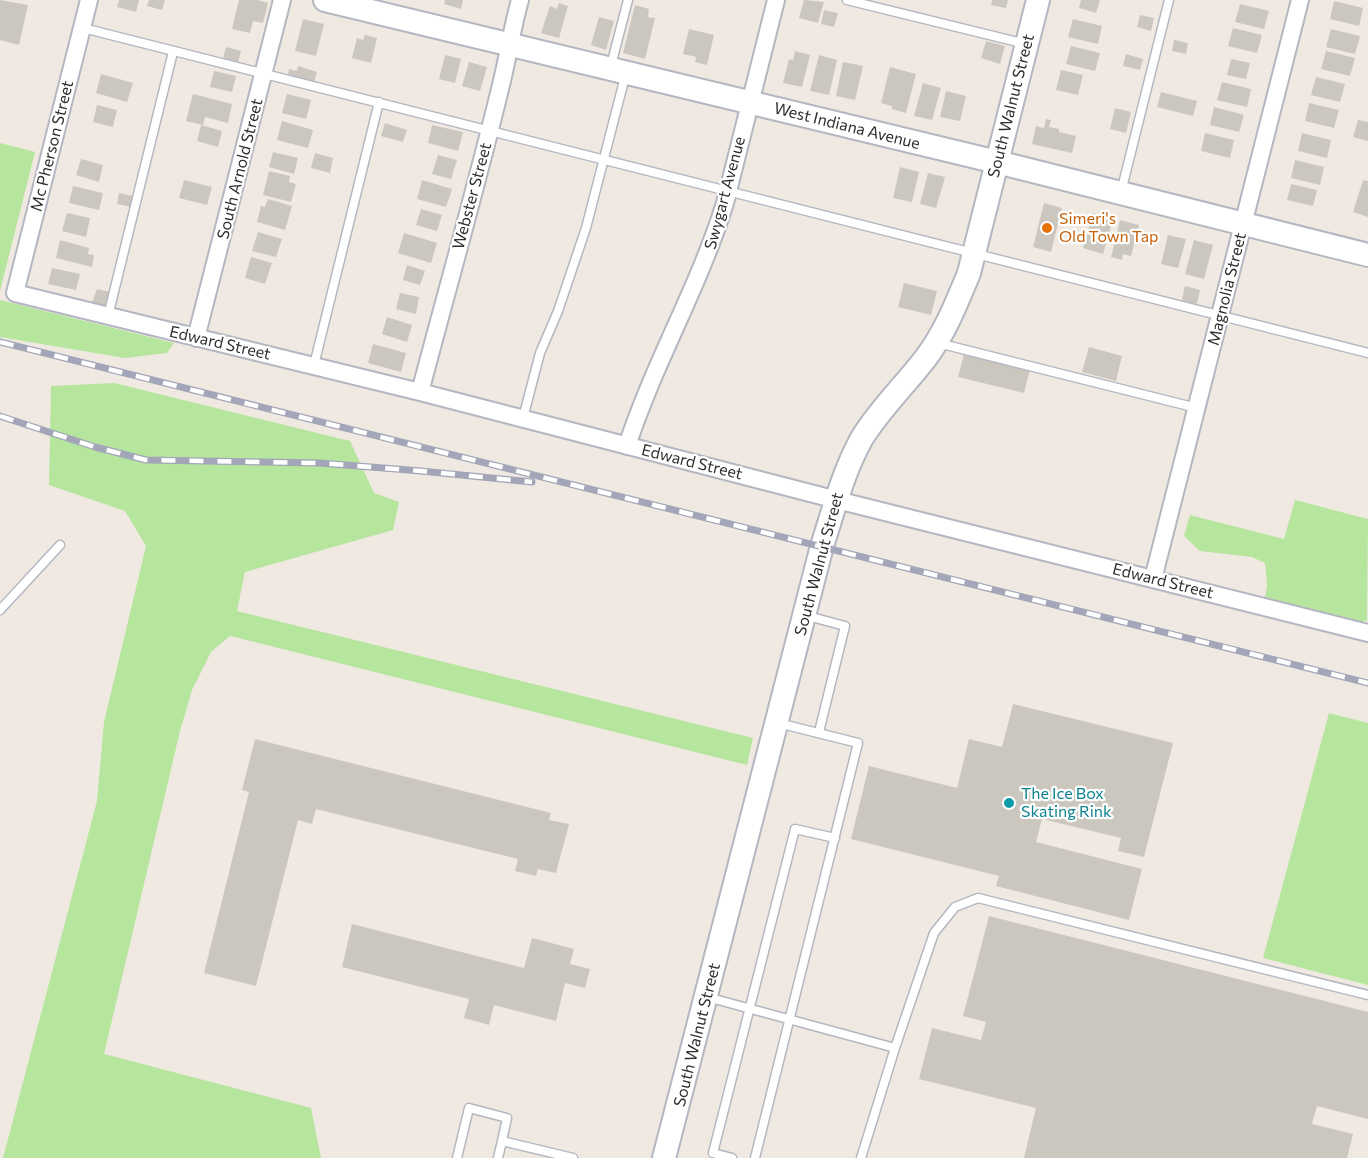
<!DOCTYPE html>
<html>
<head>
<meta charset="utf-8">
<style>
  body { margin:0 }
  canvas { display:block; background:#efe9e1 }
</style>
</head>
<body>
<canvas width="1368" height="1158"></canvas>
<script>
const ctx = document.querySelector('canvas').getContext('2d');
ctx.lineJoin = 'round';
function fillPath(path, color) { ctx.fillStyle = color; ctx.fill(path, 'evenodd'); }
function stroke(path, color, width, dash) { ctx.strokeStyle = color; ctx.lineWidth = width; ctx.lineCap = dash ? 'butt' : 'round'; ctx.setLineDash(dash || []); ctx.stroke(path); }
function label(font, color, halo, rows, align = 'center') {
  ctx.font = font + ' Commissioner,sans-serif'; ctx.lineWidth = 4.5; ctx.setLineDash([]); ctx.textBaseline = 'middle'; ctx.strokeStyle = halo; ctx.fillStyle = color; for (const [text, x, y, turn = 0] of rows) {
    ctx.save(); ctx.translate(x, y); ctx.rotate((+turn || 0) * Math.PI / 180); ctx.textAlign = isNaN(turn) ? turn : align; if (halo) ctx.strokeText(text, 0, 0); ctx.fillText(text, 0, 0); ctx.restore();
  }
}
const green = new Path2D(`
  M0,143L35,152L0,291Z
  M0,300L174,343L167,353L125,358L0,337Z
  M114,383L350,441L374,493L399,502L393,530L245,572L237,611L753,738L747,765L230,636L211,652L192,690L180,731L104,1054L311,1108L321,1158H3L97,801L104,722L146,546L125,511L49,485L51,386Z
  M1295,500L1368,519L1367,620L1360,623L1265,598L1267,585L1265,563L1252,557L1200,551L1184,536L1190,515L1284,539Z
  M1329,713L1368,723V985L1263,958Z`);
const building = new Path2D(`
  M0,0L28,5L19,45L0,40Z
  M119,0H139L136,12L117,7Z
  M149,0H165L162,10L147,6Z
  M239,0H258L268,3L263,23L253,21L250,33L232,29Z
  M445,0H463L461,9L444,4Z
  M804,0L824,2L818,23L799,18Z
  M992,0H1008L1006,8L991,5Z
  M1081,0H1100L1096,13L1079,8Z
  M1334,1L1363,8L1359,26L1330,19Z
  M559,3L568,6L559,38L541,33L550,6L557,9Z
  M1240,4L1269,11L1264,29L1235,22Z
  M635,5L649,9L648,17L655,18L645,59L623,53Z
  M824,10L838,13L834,27L821,24Z
  M1140,15L1154,18L1151,31L1137,27Z
  M599,17L614,21L606,50L591,45Z
  M303,19L324,24L316,56L295,51Z
  M1073,19L1102,26L1098,44L1068,37Z
  M1233,28L1262,35L1257,53L1228,46Z
  M689,29L714,35L707,65L695,62L696,57L683,54Z
  M1331,29L1360,36L1355,54L1326,47Z
  M365,35L377,38L371,63L352,58L357,38L363,40Z
  M1174,40L1188,43L1186,54L1172,51Z
  M986,41L1005,46L1000,64L981,58Z
  M1071,46L1100,53L1095,71L1066,64Z
  M226,47L241,51L238,63L223,59Z
  M795,51L810,55L802,87L783,83L789,59L793,60Z
  M1326,51L1355,58L1350,76L1321,69Z
  M1126,54L1143,59L1140,70L1123,66Z
  M445,55L461,59L455,83L439,79Z
  M819,55L837,60L829,95L810,91Z
  M1231,59L1250,63L1246,79L1227,75Z
  M469,62L487,67L480,91L462,86Z
  M843,62L863,66L855,100L836,96Z
  M298,66L317,72L314,82L288,74L289,69L297,71Z
  M890,67L916,74L906,113L892,109V106L881,103Z
  M1061,70L1083,75L1078,95L1056,90Z
  M214,71L236,76L232,92L210,87Z
  M101,74L133,83L127,102L96,93Z
  M1316,77L1345,84L1340,102L1311,95Z
  M1222,82L1251,89L1247,107L1217,100Z
  M923,83L941,88L932,120L914,116Z
  M946,91L966,96L960,121L940,117Z
  M1161,92L1197,101L1193,116L1157,107Z
  M193,94L232,104L228,123L205,117L203,125L186,121Z
  M287,94L311,100L306,119L282,113Z
  M1309,103L1339,110L1334,128L1305,121Z
  M97,105L117,110L113,127L93,122Z
  M1214,107L1244,115L1239,132L1210,125Z
  M1115,108L1131,112L1126,133L1110,129Z
  M1046,119L1051,120L1049,127L1059,129V132L1076,136L1072,153L1032,144L1036,126L1044,128Z
  M1358,120L1368,122V141L1353,137Z
  M282,121L313,130L308,148L277,140Z
  M385,123L407,130L403,142L381,136Z
  M201,125L222,131L218,147L197,141Z
  M432,125L463,132L458,151L428,143Z
  M1205,133L1234,140L1230,158L1201,151Z
  M1302,133L1331,140L1327,158L1298,151Z
  M273,152L298,158L294,174L269,167Z
  M315,153L333,158L330,173L311,168Z
  M438,155L457,160L451,179L432,174Z
  M81,159L103,165L99,182L76,175Z
  M1295,160L1324,167L1320,185L1291,178Z
  M900,167L919,172L912,202L893,198Z
  M269,171L290,176L289,182L296,184L291,202L263,195Z
  M928,173L945,177L936,208L920,204Z
  M184,180L212,187L207,205L179,198Z
  M422,180L452,189L446,207L417,199Z
  M1363,180L1368,181V217L1353,212Z
  M1291,184L1317,190L1313,206L1287,200Z
  M73,186L103,193L99,210L69,203Z
  M119,193L133,196L131,207L117,204Z
  M268,199L292,206L285,230L257,222L261,206L265,207Z
  M1044,203L1062,208L1051,252L1033,247Z
  M421,209L442,215L437,231L416,225Z
  M67,213L90,218L86,237L62,231Z
  M1093,213L1113,219L1103,254L1083,248Z
  M1120,220L1139,225L1131,256L1123,254L1122,260L1111,257Z
  M258,232L282,239L276,257L252,251Z
  M404,233L437,243L431,263L398,253Z
  M1168,235L1186,239L1178,268L1161,264Z
  M60,240L89,248L88,254L94,255L92,267L56,258Z
  M1194,240L1213,245L1204,279L1185,274Z
  M251,257L272,263L265,284L245,278Z
  M407,265L425,271L420,285L403,280Z
  M52,268L80,274L76,290L48,284Z
  M904,283L937,291L931,315L898,307Z
  M1185,286L1200,290L1197,304L1182,300Z
  M97,289L110,292L106,307L92,303Z
  M400,293L419,297L416,314L396,309Z
  M387,317L412,325L407,342L382,334Z
  M373,344L406,353L401,372L368,363Z
  M1089,347L1122,356L1116,381L1082,372Z
  M964,354L1030,370L1024,393L958,377Z
  M1013,704L1173,743L1144,857L1118,851L1121,838L1042,819L1036,842L1142,869L1129,920L996,886L999,876L851,839L869,766L957,788L969,739L1002,747Z
  M255,739L551,813L549,820L569,824L556,873L538,869L536,876L515,871L518,859L316,809L312,824L298,820L256,986L204,973L249,792L242,790Z
  M989,916L1368,1012V1119L1317,1106L1312,1124L1353,1134L1347,1158H1024L1036,1108L919,1079L932,1028L981,1040L986,1022L963,1016Z
  M352,924L524,968L532,938L574,949L570,964L590,969L585,988L565,983L556,1021L494,1005L489,1025L464,1018L469,999L342,967Z`);
const lane = new Path2D(`
  M847,0L1026,44
  M83,28L1368,353
  M610,69L628,0
  M1121,192L1169,0
  M108,316L173,52
  M938,343L1197,408
  M314,365L379,102
  M523,418L540,353L558,311L586,228L626,73
  M0,610L60,545
  M804,615L845,626L819,732
  M707,997L895,1048L934,933L955,907L978,898L1368,995
  M457,1158L469,1108L507,1118L502,1141
  M498,1158L502,1141L573,1158
  M732,1158L713,1153L795,829L835,838
  M755,1158L858,743L778,723
  M861,1158L895,1048`);
const street = new Path2D(`
  M89,0L15,293L420,392L837,500L1368,633
  M196,338L282,0
  M420,392C447,290 476,188 501,85C508,57 512,28 520,0
  M627,446C654,363 699,287 725,203L776,0
  M1153,579L1300,0`);
const secondary = new Path2D(`
  M325,0L997,162L1368,255
  M664,1158L822,546C834,509 843,472 862,438C880,409 904,386 925,359C945,333 957,302 969,273L1038,0`);
const rail = new Path2D(`
  M0,342L1368,683
  M0,416L95,447L146,460L320,463L421,471L532,482`);
const markers = [
  [1047,228,6,"#e8710a"],
  [1009,803,6,"#0f9aa8"]
];
const streetNames = [
  ["South Walnut Street",1011,106,-76],
  ["West Indiana Avenue",847,126,14],
  ["Mc Pherson Street",52,146,-76],
  ["South Arnold Street",240,169,-76],
  ["Swygart Avenue",725,193,-75],
  ["Webster Street",472,196,-75],
  ["Magnolia Street",1227,289,-76],
  ["Edward Street",220,343,13],
  ["Edward Street",692,462,14],
  ["South Walnut Street",819,564,-75],
  ["Edward Street",1163,581,14],
  ["South Walnut Street",697,1035,-76]
];
const foodNames = [
  ["Simeri's",1059,219],
  ["Old Town Tap",1059,237]
];
const cultureNames = [
  ["The Ice Box",1021,794],
  ["Skating Rink",1021,812]
];
fillPath(green, '#b6e59e');
fillPath(building, '#cbc7bf');
stroke(lane, '#b4b7c1', 11);
stroke(street, '#b4b7c1', 20);
stroke(secondary, '#b4b7c1', 26);
stroke(lane, '#fff', 8);
stroke(street, '#fff', 16);
stroke(secondary, '#fff', 22);
stroke(rail, '#a3a6b8', 7);
stroke(rail, '#fff', 4.5, [14]);
for (const [x, y, r, color] of markers) { const dot = new Path2D(); dot.arc(x, y, r, 0, 2 * Math.PI); ctx.fillStyle = color; ctx.fill(dot); stroke(dot, '#fff', 2); }
label('16px', '#2e2e2e', '#fff', streetNames);
label('16px', '#c56008', '#fff', foodNames, 'left');
label('16px', '#0d838f', '#fff', cultureNames, 'left');
</script>
</body>
</html>
